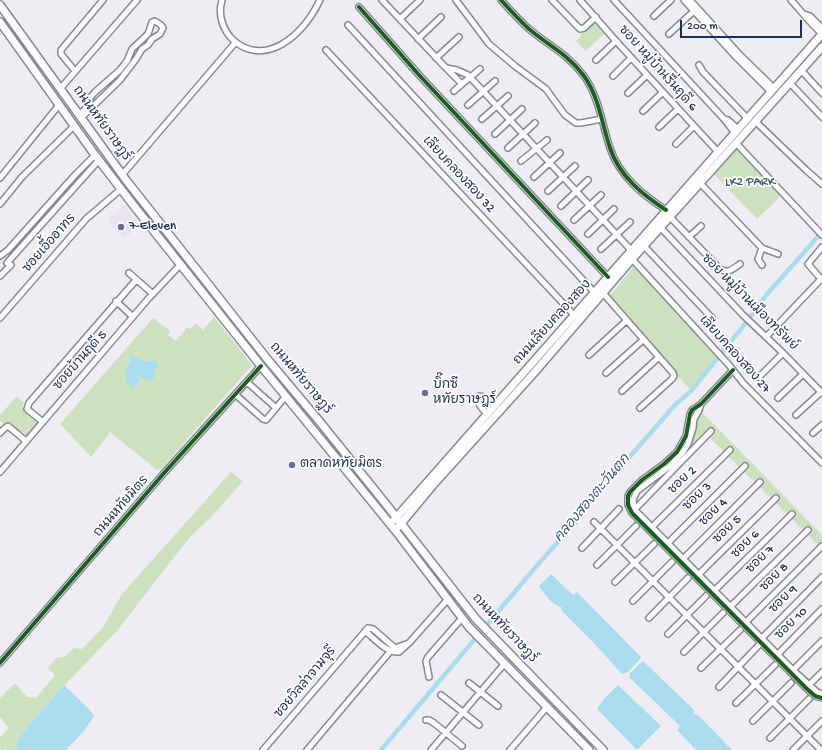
<!DOCTYPE html>
<html>
<head>
<meta charset="utf-8">
<style>
  body { margin:0 }
  #map { position:relative; width:822px; height:750px; overflow:hidden; background:#efecf4; font-family:"Gochi Hand",sans-serif }
  canvas { display:block }
  .scale { position:absolute; left:680px; top:20px; width:122px; height:18px; box-sizing:border-box; border:2px solid #1b2f5e; border-top:0; padding-left:5px; font-size:12px; line-height:14px; white-space:nowrap; color:#1b2f5e; -webkit-text-stroke:3px #fff; paint-order:stroke }
</style>
</head>
<body>
<div id="map">
<canvas width="822" height="750"></canvas>
<div class="scale">200 m</div>
</div>
<script>
const ctx = document.querySelector('canvas').getContext('2d');
ctx.lineJoin = 'round';
function fillPath(path, color) { ctx.fillStyle = color; ctx.fill(path, 'evenodd'); }
function stroke(path, color, width, dash) { ctx.strokeStyle = color; ctx.lineWidth = width; ctx.lineCap = dash ? 'butt' : 'round'; ctx.setLineDash(dash || []); ctx.stroke(path); }
function label(font, color, halo, rows, align = 'center') {
  ctx.font = font + ' "Gochi Hand","Playpen Sans Thai",sans-serif'; ctx.lineWidth = 3.5; ctx.setLineDash([]); ctx.textBaseline = 'middle'; ctx.strokeStyle = halo; ctx.fillStyle = color; for (const [text, x, y, turn = 0] of rows) {
    ctx.save(); ctx.translate(x, y); ctx.rotate((+turn || 0) * Math.PI / 180); ctx.textAlign = isNaN(turn) ? turn : align; if (halo) ctx.strokeText(text, 0, 0); ctx.fillText(text, 0, 0); ctx.restore();
  }
}
const built = new Path2D(`
  M123,205L139,225L124,239L108,221Z`);
const green = new Path2D(`
  M592,23L595,24L604,34L586,51L576,41L581,36V34Z
  M741,145L785,192L757,219L714,174Z
  M634,266L721,354L689,389L609,297Z
  M214,317L252,365L162,468L157,470L110,432L91,457L60,424L153,318L170,331L168,335L176,341L187,327L190,329L196,323L203,330ZM129,355L144,361L147,360L153,371L146,380L136,377L128,379L126,367L130,361Z
  M17,396L24,403L22,406L24,410L38,422L27,435H26L8,422L5,425L0,421V415Z
  M701,411L822,535V549L709,437H705L692,448H688L696,419Z
  M231,472L243,481L213,515L189,538L116,632L58,692L21,735L15,747L17,750H2L0,748V737L9,728L0,717V698L15,683L27,697L36,698L55,675L48,668L56,658L64,657L74,648L82,649L104,626L122,594Z`);
const water = new Path2D(`
  M129,354L144,361L155,360L159,366L153,371L156,375L152,380H146L137,377L139,380L137,386L131,388C128,384 124,373 126,367C126,367 130,362 130,361Z
  M551,574L573,595L577,592L641,657V658L628,672L622,674L592,641L562,611L561,607C551,604 544,594 539,586Z
  M643,661L694,710V714L699,716L732,750H696L677,730L680,726L629,677L630,673Z
  M64,685L90,710L94,716L84,731L66,750H17L15,747L21,735Z
  M618,685L661,726L637,750L597,709L604,699Z`);
const canal = new Path2D(`
  M381,750L540,562L576,522L600,487L613,476L675,405L691,391L741,329L768,293L822,232`);
const minor = new Path2D(`
  M222,0C213,31 244,60 274,48C295,40 311,19 320,0
  M382,0L446,68L457,70L468,75L631,250
  M456,0L489,44L515,66L546,89L565,115L576,123H581L602,119
  M501,0C510,10 519,20 529,29C549,46 568,54 584,76C599,97 602,124 610,148C619,176 643,195 666,210
  M552,0L580,29L584,28L596,17
  M580,0L616,41L718,152
  M614,0L724,119L735,133
  M684,0L737,58L771,92
  M690,0L740,55L774,88
  M791,0C802,12 811,24 822,34
  M359,7L420,76L608,277
  M804,14L810,16L822,28
  M654,16L671,0
  M400,19L420,0
  M348,25L594,292
  M669,34L694,11
  M418,39L441,17
  M326,50L574,315
  M436,58L459,37
  M596,60L616,41
  M699,65L703,72L748,119
  M446,68L462,84L480,69
  M801,70L822,93
  M75,71L61,54V50L103,0
  M613,76L631,58
  M790,83L822,117
  M60,89L137,0
  M454,91L462,84
  M628,93L647,75
  M468,105L495,81
  M643,111L663,92
  M79,116L88,105L90,98L95,92L119,71L127,61L132,49L148,34L152,22L155,21L161,25L163,28L160,34L152,39L148,45L142,49L136,59L120,80L81,118
  M482,119L508,96
  M724,119L728,120L738,129
  M756,122L806,170L822,184
  M659,127L678,109
  M495,134L522,109
  M736,143L822,235
  M676,144L694,126
  M508,148L535,123
  M521,161L547,140
  M122,175L235,43
  M534,177L560,153
  M0,178L59,105
  M700,183L762,248L758,259L762,265
  M548,191L575,166
  M0,204L22,177L74,126
  M561,206L588,180
  M670,217L720,269C728,274 733,269 740,264
  M574,220L601,195
  M660,227L743,315L783,353L822,393
  M588,234L614,209
  M689,237L701,226
  M644,246L712,318
  M762,248L778,254
  M601,249L630,222
  M0,256L8,250L75,175L95,155
  M632,259L729,365L743,383L822,463
  M129,273L153,294
  M0,276L11,265L7,263L99,160
  M821,279L808,264L822,247
  M603,293L673,373L674,376L672,379L640,408
  M116,301L133,317
  M0,318L86,219L121,189
  M766,337L822,278
  M589,355L626,321
  M733,370L701,404L692,410L690,414L686,436L677,452L664,464L642,480L630,492L628,496V505L632,513L806,688L815,696L822,698
  M606,373L643,340
  M759,377L783,353
  M247,382L276,408
  M622,391L659,357
  M236,395L263,419L266,420L286,396
  M484,397L479,396L476,399L481,407L487,414
  M778,398L803,374
  M701,404L699,410L694,419L693,428L688,444L683,452L670,466L637,491L633,500L634,509L793,670L817,692L822,694
  M796,415L821,392
  M43,422L27,409L29,403L136,280
  M0,433L5,428L8,426L26,441
  M813,433L822,425
  M0,472L148,299L180,265
  M636,508L711,431
  M594,522L821,750
  M652,527L730,450
  M668,543L745,466
  M582,548L619,509
  M683,559L760,482
  M597,565L636,526
  M696,577L776,498
  M615,582L654,544
  M715,590L792,514
  M633,601L672,562
  M731,606L808,530
  M649,618L688,578
  M744,624L822,546
  M365,631C375,639 386,653 399,652L409,643L448,599
  M668,634L706,596
  M762,638L822,577
  M684,652L723,613
  M778,654L822,609
  M0,663L164,473L261,366
  M701,668L740,630
  M791,672L822,641
  M429,677L426,661L428,657L462,618
  M469,683L498,706
  M809,685L822,672
  M719,687L758,646
  M441,695L479,725
  M736,703L775,665
  M426,720H429L434,723L462,746
  M753,721L791,683
  M770,738L809,699
  M263,750L368,628L373,629L395,648L409,643
  M307,750L394,647
  M431,750L505,663
  M510,750L547,707
  M793,750L822,721`);
const major = new Path2D(`
  M0,5L126,180L268,360L320,422L389,508L476,619L603,750
  M0,22L95,155L134,206L261,366L395,530L469,627L589,750
  M394,520L822,34
  M398,527L433,485L533,374L632,259L822,47`);
const cycleway = new Path2D(`
  M501,0C510,10 519,20 529,29C549,46 568,54 584,76C599,97 602,124 610,148C619,176 643,195 666,210
  M359,7L420,76L608,277
  M733,370L701,404L692,410L690,414L686,436L677,452L664,464L642,480L630,492L628,496V505L632,513L806,688L815,696L822,698
  M0,663L164,473L261,366`);
const markers = [
  [121,227,4,"#657192"],
  [425,393,4,"#657192"],
  [292,465,4,"#657192"]
];
const streetNames = [
  ["ซอย หมู่บ้านรื่นฤดี 6",657,69,48],
  ["ถนนหทัยราษฎร์",101,124,54],
  ["เลียบคลองสอง 32",458,175,47],
  ["ซอยเอื้ออาทร",50,244,-49],
  ["ซอย หมู่บ้านเมืองทรัพย์",749,303,45],
  ["ถนนเลียบคลองสอง",553,323,-48],
  ["เลียบคลองสอง 27",734,355,48],
  ["ซอยบ้านฤดี 5",81,361,-49],
  ["ถนนหทัยราษฎร์",300,379,50],
  ["ซอย 2",683,481,-44],
  ["ซอย 3",698,497,-45],
  ["ถนนหทัยมิตร",122,507,-49],
  ["ซอย 4",714,513,-45],
  ["ซอย 5",728,530,-45],
  ["ซอย 6",746,545,-45],
  ["ซอย 7",761,560,-45],
  ["ซอย 8",775,578,-45],
  ["ซอย 9",784,600,-45],
  ["ซอย 10",792,624,-45],
  ["ถนนหทัยราษฎร์",504,629,47],
  ["ซอยวิลล่าจามจุรี",306,683,-50]
];
const parkNames = [
  ["LK2 PARK",750,183]
];
const poiNames = [
  ["7-Eleven",129,227],
  ["บิ๊กซี",433,386],
  ["หทัยราษฎร์",433,401],
  ["ตลาดหทัยมิตร",300,465]
];
const waterNames = [
  ["คลองสองตะวันตก",593,499,-50]
];
fillPath(built, '#e8e2f3');
fillPath(green, '#cee1bf');
fillPath(water, '#a9ddee');
stroke(canal, '#a9ddee', 4.5);
stroke(minor, '#868995', 8);
stroke(major, '#868995', 10);
stroke(minor, '#fdfcfd', 5);
stroke(major, '#fdfcfd', 7);
stroke(cycleway, '#1b5e20', 4);
for (const [x, y, r, color] of markers) { const dot = new Path2D(); dot.arc(x, y, r, 0, 2 * Math.PI); ctx.fillStyle = color; ctx.fill(dot); stroke(dot, '#fff', 1.5); }
label('13px', '#1b2f5e', '#fff', streetNames);
label('13px', '#41596b', '#fff', parkNames);
label('13px', '#1b2f5e', '#fff', poiNames, 'left');
label('italic 14px', '#375981', '#fff', waterNames);
</script>
</body>
</html>
